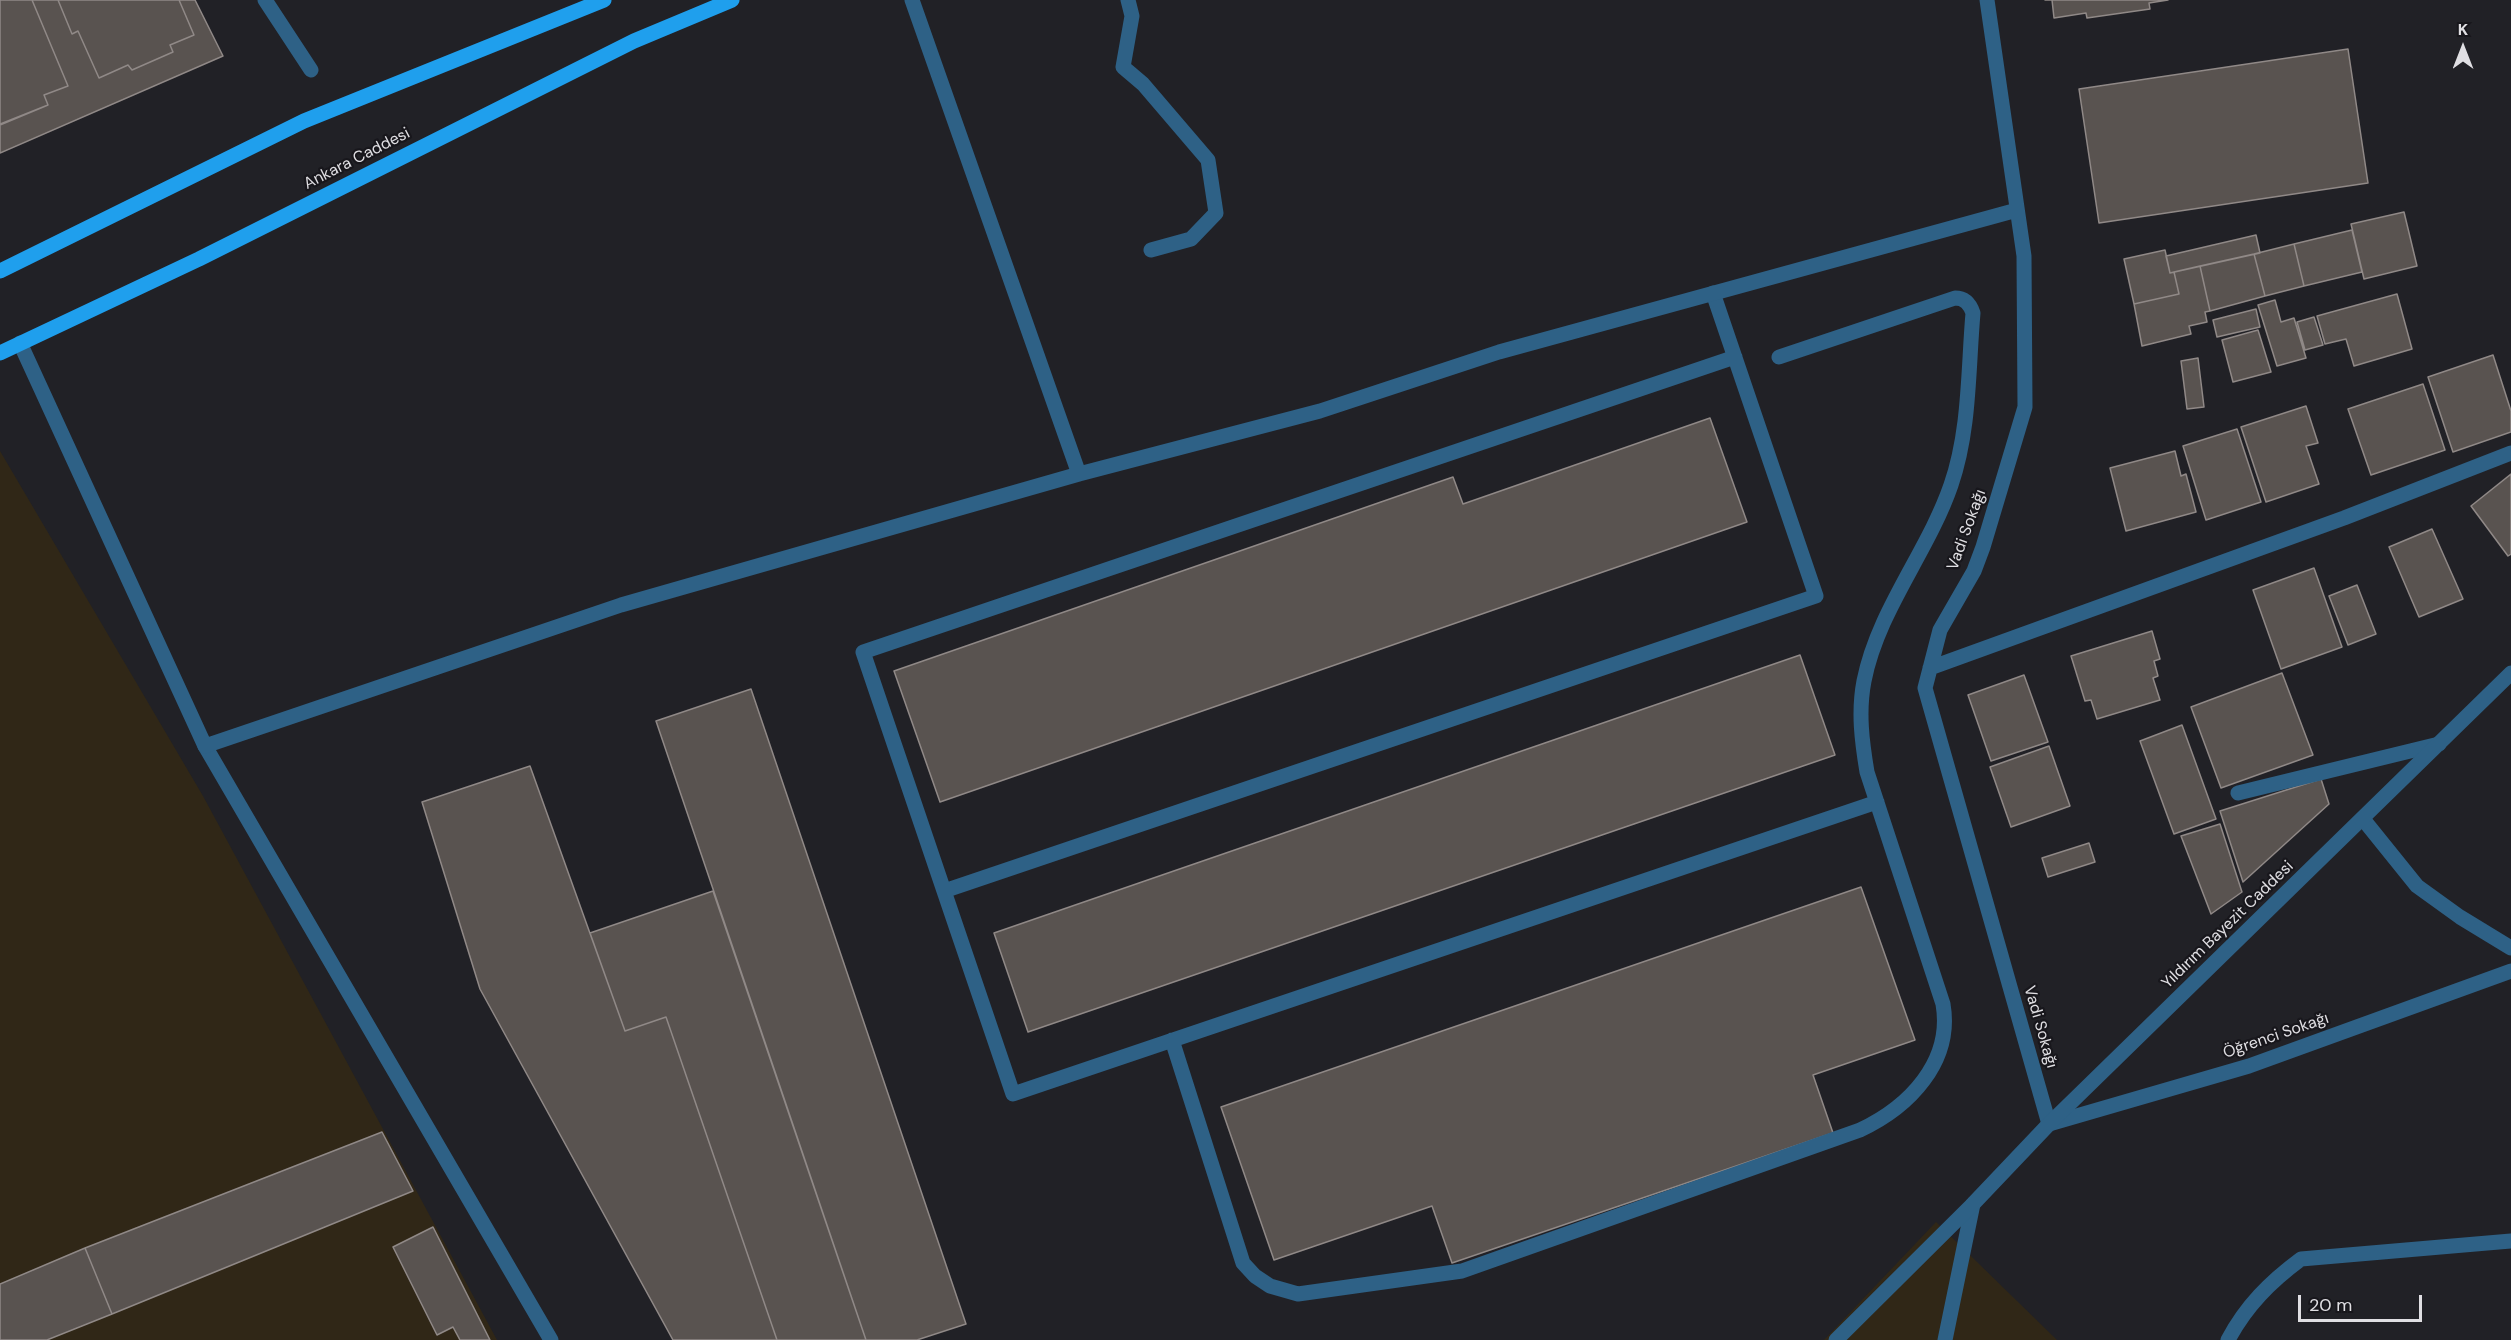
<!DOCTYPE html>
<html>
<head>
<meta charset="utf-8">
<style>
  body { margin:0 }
  #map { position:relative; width:2511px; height:1340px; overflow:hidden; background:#212126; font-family:"DM Sans",sans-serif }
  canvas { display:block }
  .north { position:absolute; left:2433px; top:18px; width:60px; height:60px; -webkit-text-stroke:4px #18171c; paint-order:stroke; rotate:0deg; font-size:16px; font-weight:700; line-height:24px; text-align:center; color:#e0dfe3 }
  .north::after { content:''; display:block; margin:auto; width:21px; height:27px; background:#e0dfe3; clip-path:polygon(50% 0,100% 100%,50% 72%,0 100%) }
  .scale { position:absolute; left:2298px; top:1295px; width:124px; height:27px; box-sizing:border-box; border:3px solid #e0dfe3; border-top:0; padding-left:8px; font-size:18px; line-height:21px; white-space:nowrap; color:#e0dfe3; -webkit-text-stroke:4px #18171c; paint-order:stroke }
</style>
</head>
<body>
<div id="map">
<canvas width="2511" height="1340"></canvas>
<div class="north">K</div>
<div class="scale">20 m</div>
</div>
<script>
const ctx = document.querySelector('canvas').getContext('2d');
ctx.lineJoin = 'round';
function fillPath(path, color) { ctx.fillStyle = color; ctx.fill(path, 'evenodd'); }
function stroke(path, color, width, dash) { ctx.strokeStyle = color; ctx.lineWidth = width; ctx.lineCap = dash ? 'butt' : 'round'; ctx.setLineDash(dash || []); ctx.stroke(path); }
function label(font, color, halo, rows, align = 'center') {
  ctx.font = font + ' "DM Sans",sans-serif'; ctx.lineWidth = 4.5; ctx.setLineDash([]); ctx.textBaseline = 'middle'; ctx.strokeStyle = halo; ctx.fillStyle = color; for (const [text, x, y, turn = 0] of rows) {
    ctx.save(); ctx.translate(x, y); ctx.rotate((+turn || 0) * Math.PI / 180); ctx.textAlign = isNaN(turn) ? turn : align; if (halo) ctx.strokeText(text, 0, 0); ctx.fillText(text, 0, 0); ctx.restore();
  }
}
const industrial = new Path2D(`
  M0,451L203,796L497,1340H0Z
  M1936,1222L2057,1340H1824Z`);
const building = new Path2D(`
  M0,0H32L68,86L44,95L48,105L0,125Z
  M32,0H58L72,34L78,31L99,78L128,65L132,70L173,52L170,45L194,35L179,0H195L223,56L0,153V124L48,105L44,95L68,86Z
  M58,0H179L194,35L170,45L173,52L132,70L128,65L99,78L78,31L72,34Z
  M2045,0H2168L2149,3L2150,9L2087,18L2086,13L2054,18L2052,0Z
  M2348,49L2368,183L2099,223L2079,89Z
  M2404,212L2417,266L2364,279L2351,224Z
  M2352,230L2362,272L2304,286L2294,244Z
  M2256,235L2260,253L2170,273L2166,256Z
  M2294,244L2304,286L2265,296L2254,254Z
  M2165,250L2170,273L2174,272L2179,294L2134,304L2124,259Z
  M2254,254L2265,296L2210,311L2200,266Z
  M2200,266L2210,311L2205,312L2207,322L2189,326L2191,334L2142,346L2134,304L2179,294L2174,272Z
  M2397,294L2412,349L2354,366L2346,339L2325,344L2317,316Z
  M2275,300L2281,322L2294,318L2306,358L2277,366L2258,305Z
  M2256,309L2260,327L2217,337L2213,320Z
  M2314,317L2323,345L2305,350L2297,322Z
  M2258,330L2271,372L2233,382L2222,340Z
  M2493,355L2511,411V432L2453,452L2428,377Z
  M2198,358L2204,407L2187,409L2181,361Z
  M2423,384L2445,450L2371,475L2348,409Z
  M2306,406L2318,443L2306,446L2319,484L2266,502L2241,427Z
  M1710,418L1747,522L940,802L894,671L1453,477L1463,504Z
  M2237,429L2261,502L2206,520L2183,446Z
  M2175,451L2181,476L2186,474L2196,512L2126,531L2110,468Z
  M2511,474V554L2508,556L2471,506Z
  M2432,529L2463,599L2419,617L2389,547Z
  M2314,568L2342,647L2281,669L2253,590Z
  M2357,585L2376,634L2348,645L2329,596Z
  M2152,631L2160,659L2154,661L2158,676L2153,678L2160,700L2097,719L2091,700L2085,701L2071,656Z
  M1800,655L1835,755L1028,1032L994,933Z
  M2282,673L2313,755L2221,788L2191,707Z
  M2024,675L2048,742L1991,761L1968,695Z
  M751,689L966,1324L917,1340H866L656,721Z
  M2182,725L2216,819L2174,834L2140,741Z
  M2049,746L2070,806L2011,827L1990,767Z
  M530,766L625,1031L666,1017L777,1340H673L480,989L422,802Z
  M2321,779L2329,804L2243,882L2220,811Z
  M2220,824L2242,892L2211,914L2181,836Z
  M2089,843L2095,862L2048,877L2042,858Z
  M1861,887L1915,1040L1813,1075L1833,1133L1452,1263L1432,1206L1274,1260L1221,1107Z
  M713,891L866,1340H777L666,1017L625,1031L590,933Z
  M382,1132L413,1191L112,1314L85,1248Z
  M433,1227L490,1340H460L453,1327L437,1335L393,1247Z
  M85,1248L112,1314L47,1340H0V1284Z`);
const service = new Path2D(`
  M1713,293L1816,596L944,891L863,652L1735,357
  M205,746L551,1340
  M944,891L1013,1094L1877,802
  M1172,1040L1243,1263L1255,1276L1270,1286L1298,1294L1462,1271L1860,1130C1909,1107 1953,1062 1943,1004L1867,772C1862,742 1858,712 1864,681C1878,610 1928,552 1951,485C1970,430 1968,370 1973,313C1970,304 1965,298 1955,298L1779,357
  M2228,1340C2246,1306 2270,1282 2301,1259L2511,1241`);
const minor = new Path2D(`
  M265,0L311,70
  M912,0L1079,474
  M1128,0L1132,16L1123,67L1143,84L1208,160L1216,213L1191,239L1151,250
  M1987,0L2024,256L2025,407L1983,547L1974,571L1940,630L1925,688L2049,1124L2249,1066L2511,971
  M20,343L205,746L621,605L1079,474L1320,411L1499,352L2017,210
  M1930,668L2344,518L2511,453
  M2238,793L2439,744
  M2363,819L2417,886L2460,917L2511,948
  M1945,1340L1973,1204`);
const tertiary = new Path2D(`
  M1836,1340L1973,1204L2049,1124L2511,673`);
const primary = new Path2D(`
  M0,271L304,121L604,0
  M0,353L199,259L634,41L732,0`);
const streetNames = [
  ["Ankara Caddesi",357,159,-27],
  ["Vadi Sokağı",1967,530,-70],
  ["Yıldırım Bayezit Caddesi",2228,925,-44],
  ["Vadi Sokağı",2040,1027,74],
  ["Öğrenci Sokağı",2276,1036,-19]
];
fillPath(industrial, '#302717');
fillPath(building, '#595350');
stroke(building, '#908987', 1.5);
stroke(service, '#2e6186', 15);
stroke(minor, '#2e6186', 15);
stroke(tertiary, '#2e6186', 15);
stroke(primary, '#1f9fed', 15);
label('16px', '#e0dfe3', '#18171c', streetNames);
</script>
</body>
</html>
